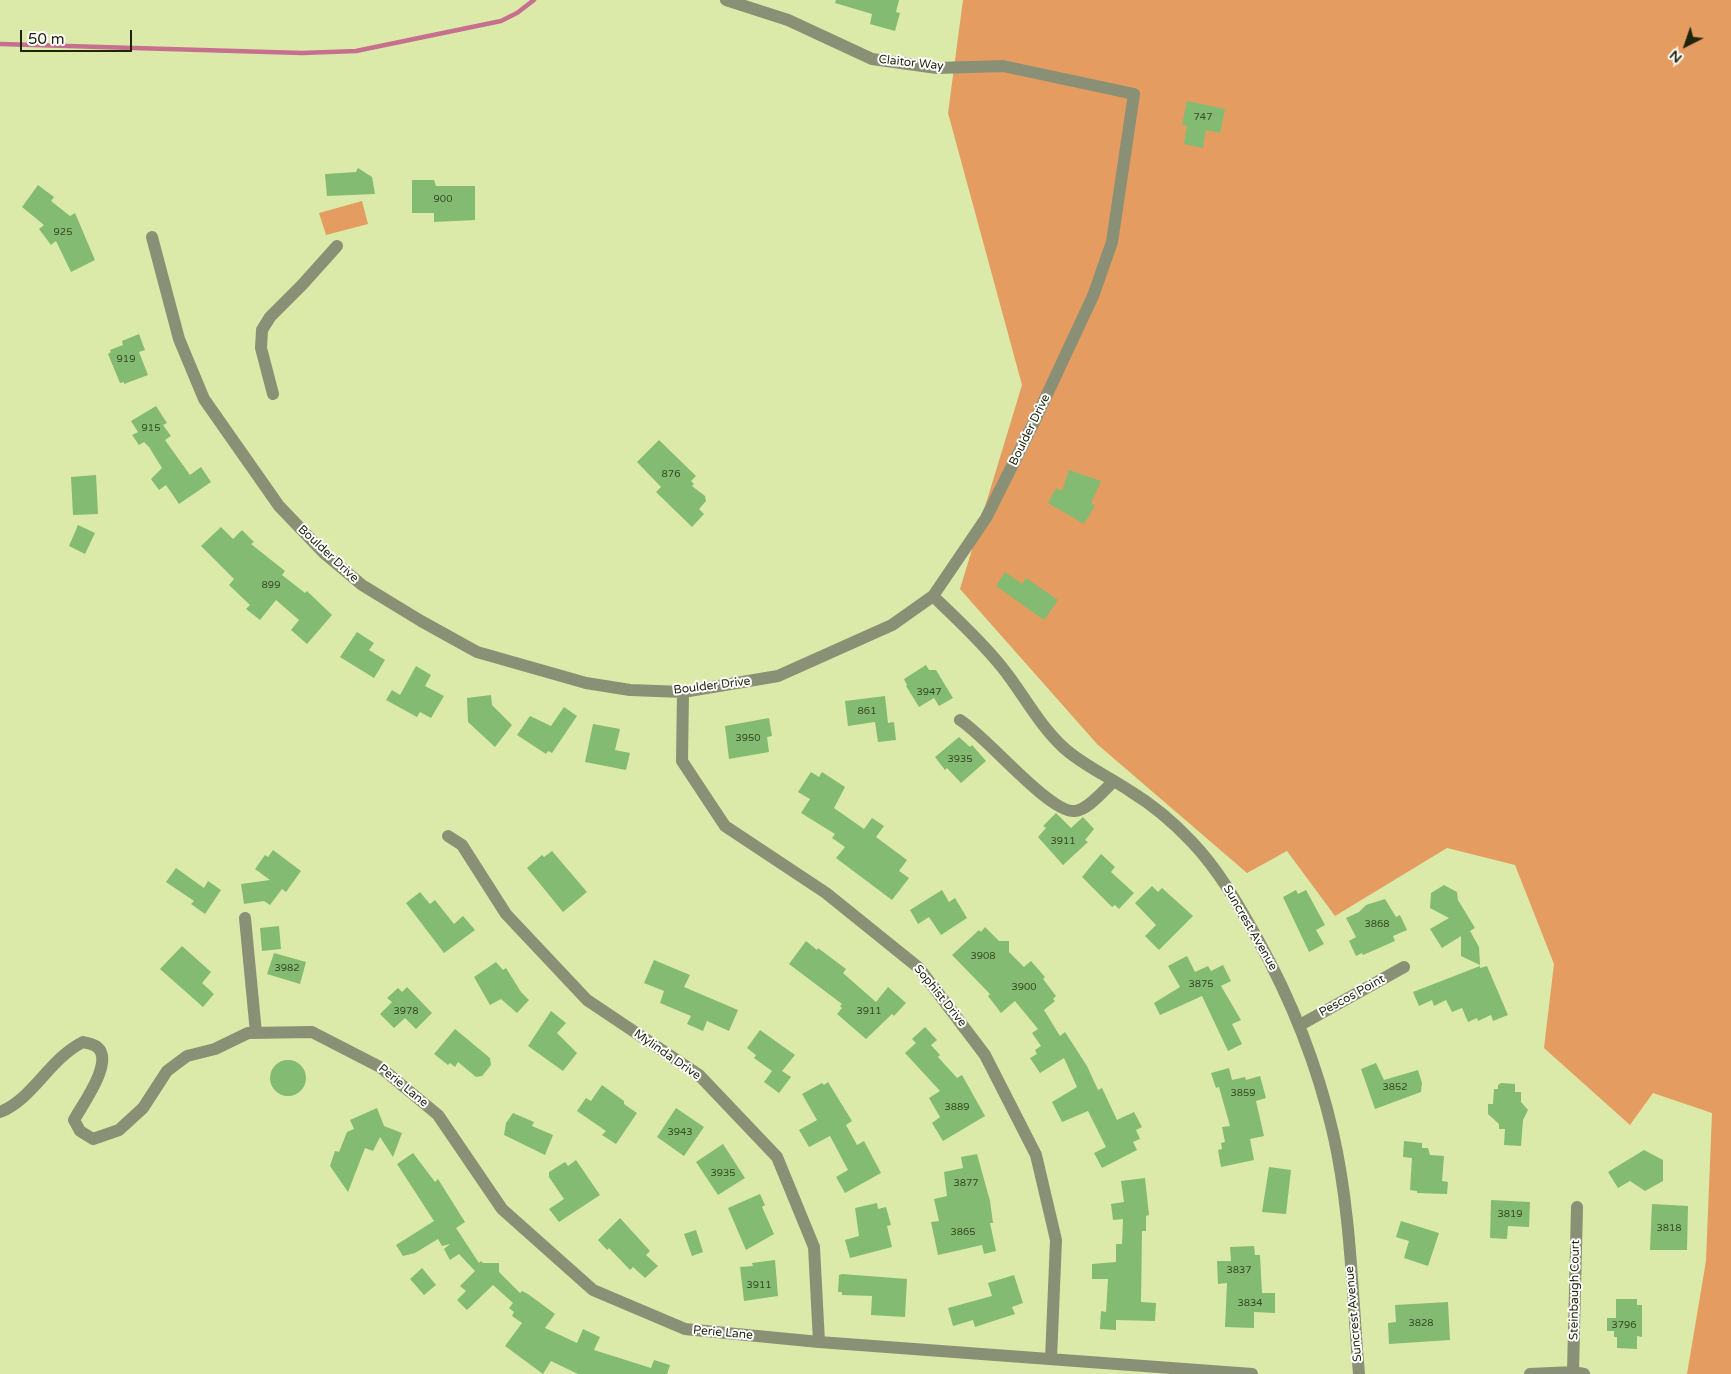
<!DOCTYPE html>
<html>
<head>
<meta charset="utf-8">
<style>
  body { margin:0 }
  #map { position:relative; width:1731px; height:1374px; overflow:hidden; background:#dbeaa8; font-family:"Varela Round",sans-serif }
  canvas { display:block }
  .north { position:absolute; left:1661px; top:20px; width:50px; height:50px; -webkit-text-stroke:4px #fff; paint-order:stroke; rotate:221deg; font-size:14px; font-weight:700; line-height:20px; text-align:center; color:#1f240a }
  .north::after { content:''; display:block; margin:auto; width:18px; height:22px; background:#1f240a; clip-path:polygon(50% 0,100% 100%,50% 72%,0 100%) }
  .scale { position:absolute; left:20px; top:30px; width:112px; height:22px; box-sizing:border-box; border:2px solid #1f240a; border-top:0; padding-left:6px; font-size:15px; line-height:18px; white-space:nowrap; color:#1f240a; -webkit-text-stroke:4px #fff; paint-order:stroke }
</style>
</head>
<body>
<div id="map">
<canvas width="1731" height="1374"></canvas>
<div class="north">N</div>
<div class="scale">50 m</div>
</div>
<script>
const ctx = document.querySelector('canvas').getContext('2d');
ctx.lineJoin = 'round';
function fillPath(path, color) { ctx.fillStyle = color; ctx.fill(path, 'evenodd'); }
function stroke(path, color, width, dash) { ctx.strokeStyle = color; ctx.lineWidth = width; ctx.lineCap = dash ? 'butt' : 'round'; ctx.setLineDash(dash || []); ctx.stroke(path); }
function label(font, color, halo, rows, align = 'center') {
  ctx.font = font + ' "Varela Round",sans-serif'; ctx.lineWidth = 4; ctx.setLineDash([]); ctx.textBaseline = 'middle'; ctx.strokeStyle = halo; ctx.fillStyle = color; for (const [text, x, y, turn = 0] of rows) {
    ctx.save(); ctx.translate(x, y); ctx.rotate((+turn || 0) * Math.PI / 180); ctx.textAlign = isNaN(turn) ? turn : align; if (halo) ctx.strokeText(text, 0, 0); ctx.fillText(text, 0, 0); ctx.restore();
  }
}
const green = new Path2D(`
  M963,0H1731V1374H1687L1706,1261L1712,1113L1653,1093L1630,1125L1544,1048L1554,964L1515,865L1447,848L1335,916L1287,851L1247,873L1097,744L960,589L1022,385L948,113Z
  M362,201L368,224L326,235L319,213Z`);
const stream = new Path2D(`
  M0,44L302,53L356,51L501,21L517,13L534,0`);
const building = new Path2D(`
  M836,0H899L896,12L900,13L895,31L870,24L872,14L835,3Z
  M1187,101L1225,109L1220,133L1206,130L1203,148L1184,144L1187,126L1182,125Z
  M358,168L372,177L375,194L327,196L325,174L356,172Z
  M412,180H434L436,186H475V220L434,222V213H412Z
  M38,185L54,197L51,201L70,216L75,213L95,260L71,272L56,241L51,245L39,229L44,225L22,207Z
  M139,334L145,350L139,352L148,375L124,384V382L120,383L108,354L111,352L110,350L123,345L122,341Z
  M156,406L167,423L163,425L171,436L165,440L190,475L201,467L211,482L179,504L166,485L159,490L151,479L162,468L149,447L144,442L139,445L132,435L138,432L131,421Z
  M659,440L696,476L691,481L694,484L692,486L705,496L706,501L699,509L704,514L692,527L656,492L661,487L637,462Z
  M1069,470L1101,481L1091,503L1095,506L1084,524L1048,503L1056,488L1062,491Z
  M96,475L98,514L73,515L71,477Z
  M78,525L95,533L85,554L69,546Z
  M221,527L233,539L242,530L254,542L251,544L285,571L282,575L305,593L307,591L332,615L307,644L291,630L299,620L276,600L260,620L246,609L250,605L229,585L234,579L201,546Z
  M1005,572L1022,584L1026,578L1058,600L1044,620L996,586Z
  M357,632L374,643L369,650L385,660L374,678L340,657Z
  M926,665L929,670H936L953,698L939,706L934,698L919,707L906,686L907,685L904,679Z
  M416,666L431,675L425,686L444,696L431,718L420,712L417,717L386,700L392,690L400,695Z
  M491,695L492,705L512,725L495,747L468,722L467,698Z
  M885,696L888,723L894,722L896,740L878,742L875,722L848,726L845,701Z
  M564,707L577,716L552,753L548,751L546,754L517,735L530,716L551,726Z
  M769,718L772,736L767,737L769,752L729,759L725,726Z
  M593,724L620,729L615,750L630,753L626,770L585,762Z
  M959,737L970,747L972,745L986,761L961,783L947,768L945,770L935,757Z
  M811,772L819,777L822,772L845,787L834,808L864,829L872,818L884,826L876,837L907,860L899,871L909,878L892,900L836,858L845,847L832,838L835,834L801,813L810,799L798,792Z
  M1056,813L1071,828L1083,817L1094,829L1085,840L1088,842L1063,865L1038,837L1046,828L1043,826Z
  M273,850L301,871L286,892L282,889L270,905L264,901L244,904L241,884L270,880L255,869L265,855L268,857Z
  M552,851L587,892L563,912L527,868L542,855L544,857Z
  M1101,854L1115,867L1111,872L1134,893L1119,909L1115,905L1112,907L1082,877Z
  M176,868L204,888L208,881L221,890L205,914L191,904L194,901L166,882Z
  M1444,885L1457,892L1458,900L1475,928L1470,931L1479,947L1480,965L1461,956V936L1442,948L1430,929L1449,918L1430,908L1431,893Z
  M1152,886L1158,892L1162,888L1193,916L1159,950L1145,936L1156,925L1135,903Z
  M942,890L949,902L955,898L967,918L941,935L929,917L918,924L910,910Z
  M1296,890L1298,894L1306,890L1325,925L1316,930L1324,944L1309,952L1283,897Z
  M420,892L430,904L435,900L454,924L463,916L475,930L444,953L406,903Z
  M1385,899L1396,917L1400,915L1407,930L1393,936L1395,941L1363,955L1362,953L1356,956L1349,941L1356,937L1346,918L1359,912L1366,905Z
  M279,926L281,949L262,951L260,928Z
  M985,927L999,941H1009V952L1024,967L1031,961L1045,977L1043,979L1056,996L1053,999L1055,1001L1044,1010L1060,1036L1065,1032L1087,1066L1098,1090L1102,1088L1117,1120L1134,1112L1142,1127L1136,1130L1140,1139L1133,1142L1137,1150L1102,1168L1094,1153L1106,1147L1088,1111L1062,1122L1052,1102L1077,1087L1064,1058L1040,1073L1030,1058L1037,1054L1035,1050L1041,1046L1032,1033L1038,1029L1015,1001L1001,1013L988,996L990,994L952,955L979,930L981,932Z
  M806,941L817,950L818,948L846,969L843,973L876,1002L888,987L906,1003L894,1016L892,1014L866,1039L837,1014L842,1008L840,1006L842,1004L789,964Z
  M182,946L211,972L202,983L214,994L203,1007L160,969Z
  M274,953L306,962L300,984L267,974Z
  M1187,956L1195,972L1208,966L1211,971L1223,965L1231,981L1221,986L1241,1020L1232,1024L1242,1044L1228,1051L1202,996L1160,1015L1154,1003L1180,987L1168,966Z
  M654,960L690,975L684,987L738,1010L729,1031L707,1021L703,1031L687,1024L691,1016L660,1003L664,991L644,983Z
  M496,962L503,970L506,968L521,992L529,1000L517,1013L501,999L490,1005L474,977Z
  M1480,966V968L1487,966L1508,1015L1493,1021L1491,1015L1478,1021L1477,1018L1468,1022L1462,1008L1452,1012L1446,1000L1434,1006L1432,1000L1419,1006L1413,992Z
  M407,987L432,1013L416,1029L405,1018L394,1028L380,1014L392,1002L387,998L398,988L402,992Z
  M551,1011L566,1023L557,1033L577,1053L563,1071L528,1046Z
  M925,1027L937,1040L931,1045L940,1055L938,1057L957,1078L962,1075L985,1116L943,1141L932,1123L940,1117L929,1098L940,1091L905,1053L916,1043L912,1039Z
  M455,1029L490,1058L491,1065L482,1076L476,1077L458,1062L455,1067L450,1063L448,1065L434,1054Z
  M760,1030L795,1055L782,1071L791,1077L779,1093L764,1082L772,1071L754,1058L756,1055L747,1048Z
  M270 1078a18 18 0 1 1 36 0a18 18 0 1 1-36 0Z
  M1376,1063L1384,1080L1418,1070L1422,1083L1421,1092L1375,1109L1361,1069Z
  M1229,1068L1232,1080L1245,1077L1246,1080L1260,1076L1266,1098L1256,1101L1264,1136L1250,1139L1254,1160L1221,1167L1218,1150L1222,1149L1221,1143L1225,1142L1222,1127L1230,1126L1219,1087L1216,1088L1211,1073Z
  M828,1082L852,1121L846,1125L857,1145L864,1141L881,1173L845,1193L836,1177L848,1170L830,1136L809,1147L799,1130L817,1120L802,1094L822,1083L824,1085Z
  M1501,1083L1515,1084V1092H1521V1102L1528,1110L1523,1120L1521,1146L1504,1145L1505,1129H1499V1124L1488,1114V1104H1493L1494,1089H1498V1085Z
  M602,1085L624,1101V1104L637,1113L616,1144L602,1135L606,1131L577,1111L586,1098L591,1101Z
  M377,1108L384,1126L402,1133L393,1157L380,1137L373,1151L365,1148L348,1192L330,1166L335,1151L339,1152L347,1132L354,1129L350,1120Z
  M676,1108L704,1127L684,1156L657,1137Z
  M513,1113L534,1122L532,1126L553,1135L545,1155L504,1135L506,1123Z
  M1404,1141L1422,1143V1148H1428L1430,1155L1444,1156L1442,1181L1448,1182L1447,1194L1417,1193V1191L1410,1190L1412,1158L1403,1157Z
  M723,1144L745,1178L718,1195L696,1162Z
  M1644,1150L1663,1160V1181L1645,1191L1630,1181L1618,1188L1608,1172Z
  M413,1153L435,1182L438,1179L448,1195L465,1222L456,1228L479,1263L481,1261L483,1263H499V1272L520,1293L522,1291L528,1294L555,1314L545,1328L577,1343L583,1329L600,1337L594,1350L651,1368L654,1360L670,1365L667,1374H578L551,1361L543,1374L505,1346L522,1323L512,1316L514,1312L509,1308L513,1303L493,1285L467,1310L457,1300L466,1291L460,1286L475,1271L459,1254L450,1260L444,1249L450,1244L442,1246L438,1239L415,1253L403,1256L396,1245L434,1221L397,1164Z
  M977,1154L990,1201L993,1223H990L996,1251L984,1254L982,1245L938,1255L931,1222L939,1221L934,1199L947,1196L944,1172L963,1168L961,1157Z
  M576,1160L600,1195L559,1222L549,1209L564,1199L549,1177V1172L565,1162L568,1166Z
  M1269,1167L1291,1170L1286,1214L1262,1212Z
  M1145,1178L1149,1215L1146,1216V1231H1142L1141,1302L1156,1303L1155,1321L1116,1320V1330L1100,1329L1101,1311L1106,1312L1108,1279H1092V1264L1116,1262V1244H1122L1123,1219L1113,1220L1111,1204L1124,1202L1121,1181Z
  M760,1194L765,1205L762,1207L774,1234L746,1250L728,1208Z
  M1491,1200L1530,1202L1529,1227L1508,1226L1507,1239L1490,1238Z
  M877,1203L878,1209L886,1207L891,1225L887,1226L892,1247L850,1258L845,1240L859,1236L855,1208Z
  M1652,1204L1688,1206L1687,1250H1650Z
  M620,1218L650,1251L646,1255L658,1266L645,1278L633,1267L630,1270L609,1248L607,1250L598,1240Z
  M1401,1221L1439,1233L1428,1266L1404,1258L1409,1241L1396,1237Z
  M696,1230L703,1252L692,1256L684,1234Z
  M1254,1246L1255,1255H1260L1262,1293H1275V1313L1254,1312V1328L1225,1327L1227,1283L1218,1284L1217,1261H1231L1230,1247Z
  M775,1260L778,1296L744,1301L740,1267L753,1266L752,1263Z
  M422,1268L436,1285L424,1295L410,1279Z
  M842,1274L907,1279L905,1317L871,1315L872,1296L842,1295V1292H838L839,1275Z
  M1014,1275L1023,1303L1012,1307L1015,1314L975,1327L973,1320L953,1326L948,1308L992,1296L988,1283Z
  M1616,1299H1637V1305H1642V1337L1637,1336V1349L1617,1348V1337H1614V1331H1607V1318H1616Z
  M1448,1302L1450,1340L1389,1344L1388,1323L1396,1322L1395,1305Z`);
const minor = new Path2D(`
  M152,237L179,339L204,399L279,506L325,554L362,585L421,621L477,652L586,683L630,690L683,692L778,676L892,625L933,596L986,518L1036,418L1093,296L1112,242L1134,94L1003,66L937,68L872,59L788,20L726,0
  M273,394L261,348L262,330L270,317L302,285L337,246
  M933,596C957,619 981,641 1001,666C1023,693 1038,724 1064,748C1084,766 1108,776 1130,791C1153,805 1173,822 1191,841C1218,869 1238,904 1257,938C1291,999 1317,1064 1333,1133C1351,1211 1352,1294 1359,1374
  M683,692L682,761L725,826L826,893L919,968L985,1055L1036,1155L1056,1240L1051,1359
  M960,720C986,736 1050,814 1075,811C1088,810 1104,790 1114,781
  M448,836L462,845L506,914L587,1000L699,1075L777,1157L814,1247L819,1342
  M245,918L256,1033
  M1300,1025L1404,967
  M0,1112C33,1099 49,1059 83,1042C87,1043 94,1044 97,1047C115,1061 82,1105 74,1120L80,1131L93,1139L119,1130L143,1108L167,1071L187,1056L215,1049L248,1033L312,1032L380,1067L438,1115L502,1209L593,1290L685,1329L819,1342L1252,1374
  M1573,1372L1577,1207
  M1530,1374L1573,1372L1584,1374`);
const numberNames = [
  ["747",1203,117],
  ["900",443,199],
  ["925",63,232],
  ["919",126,359],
  ["915",151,428],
  ["876",671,474],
  ["899",271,585],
  ["3947",929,692],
  ["861",867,711],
  ["3950",748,738],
  ["3935",960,759],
  ["3911",1063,841],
  ["3868",1377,924],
  ["3908",983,956],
  ["3982",287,968],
  ["3875",1201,984],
  ["3900",1024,987],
  ["3978",406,1011],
  ["3911",869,1011],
  ["3852",1395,1087],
  ["3859",1243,1093],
  ["3889",957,1107],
  ["3943",680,1132],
  ["3935",723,1173],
  ["3877",966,1183],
  ["3819",1510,1214],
  ["3818",1669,1228],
  ["3865",963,1232],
  ["3837",1239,1270],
  ["3911",759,1285],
  ["3834",1250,1303],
  ["3828",1421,1323],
  ["3796",1624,1325]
];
const streetNames = [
  ["Claitor Way",911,63,6],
  ["Boulder Drive",1030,430,-64],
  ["Boulder Drive",328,554,43],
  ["Boulder Drive",712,686,-7],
  ["Suncrest Avenue",1250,928,60],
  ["Sophist Drive",940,996,51],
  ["Pescos Point",1352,996,-29],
  ["Mylinda Drive",667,1055,35],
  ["Perie Lane",403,1086,39],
  ["Steinbaugh Court",1575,1290,-89],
  ["Suncrest Avenue",1354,1314,-95],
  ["Perie Lane",723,1333,5]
];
fillPath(green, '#e49c61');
stroke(stream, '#c76f8e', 4.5);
fillPath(building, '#83bb72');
stroke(minor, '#899075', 12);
label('10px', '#384a24', null, numberNames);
label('12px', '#1f240a', '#fff', streetNames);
</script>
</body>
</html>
